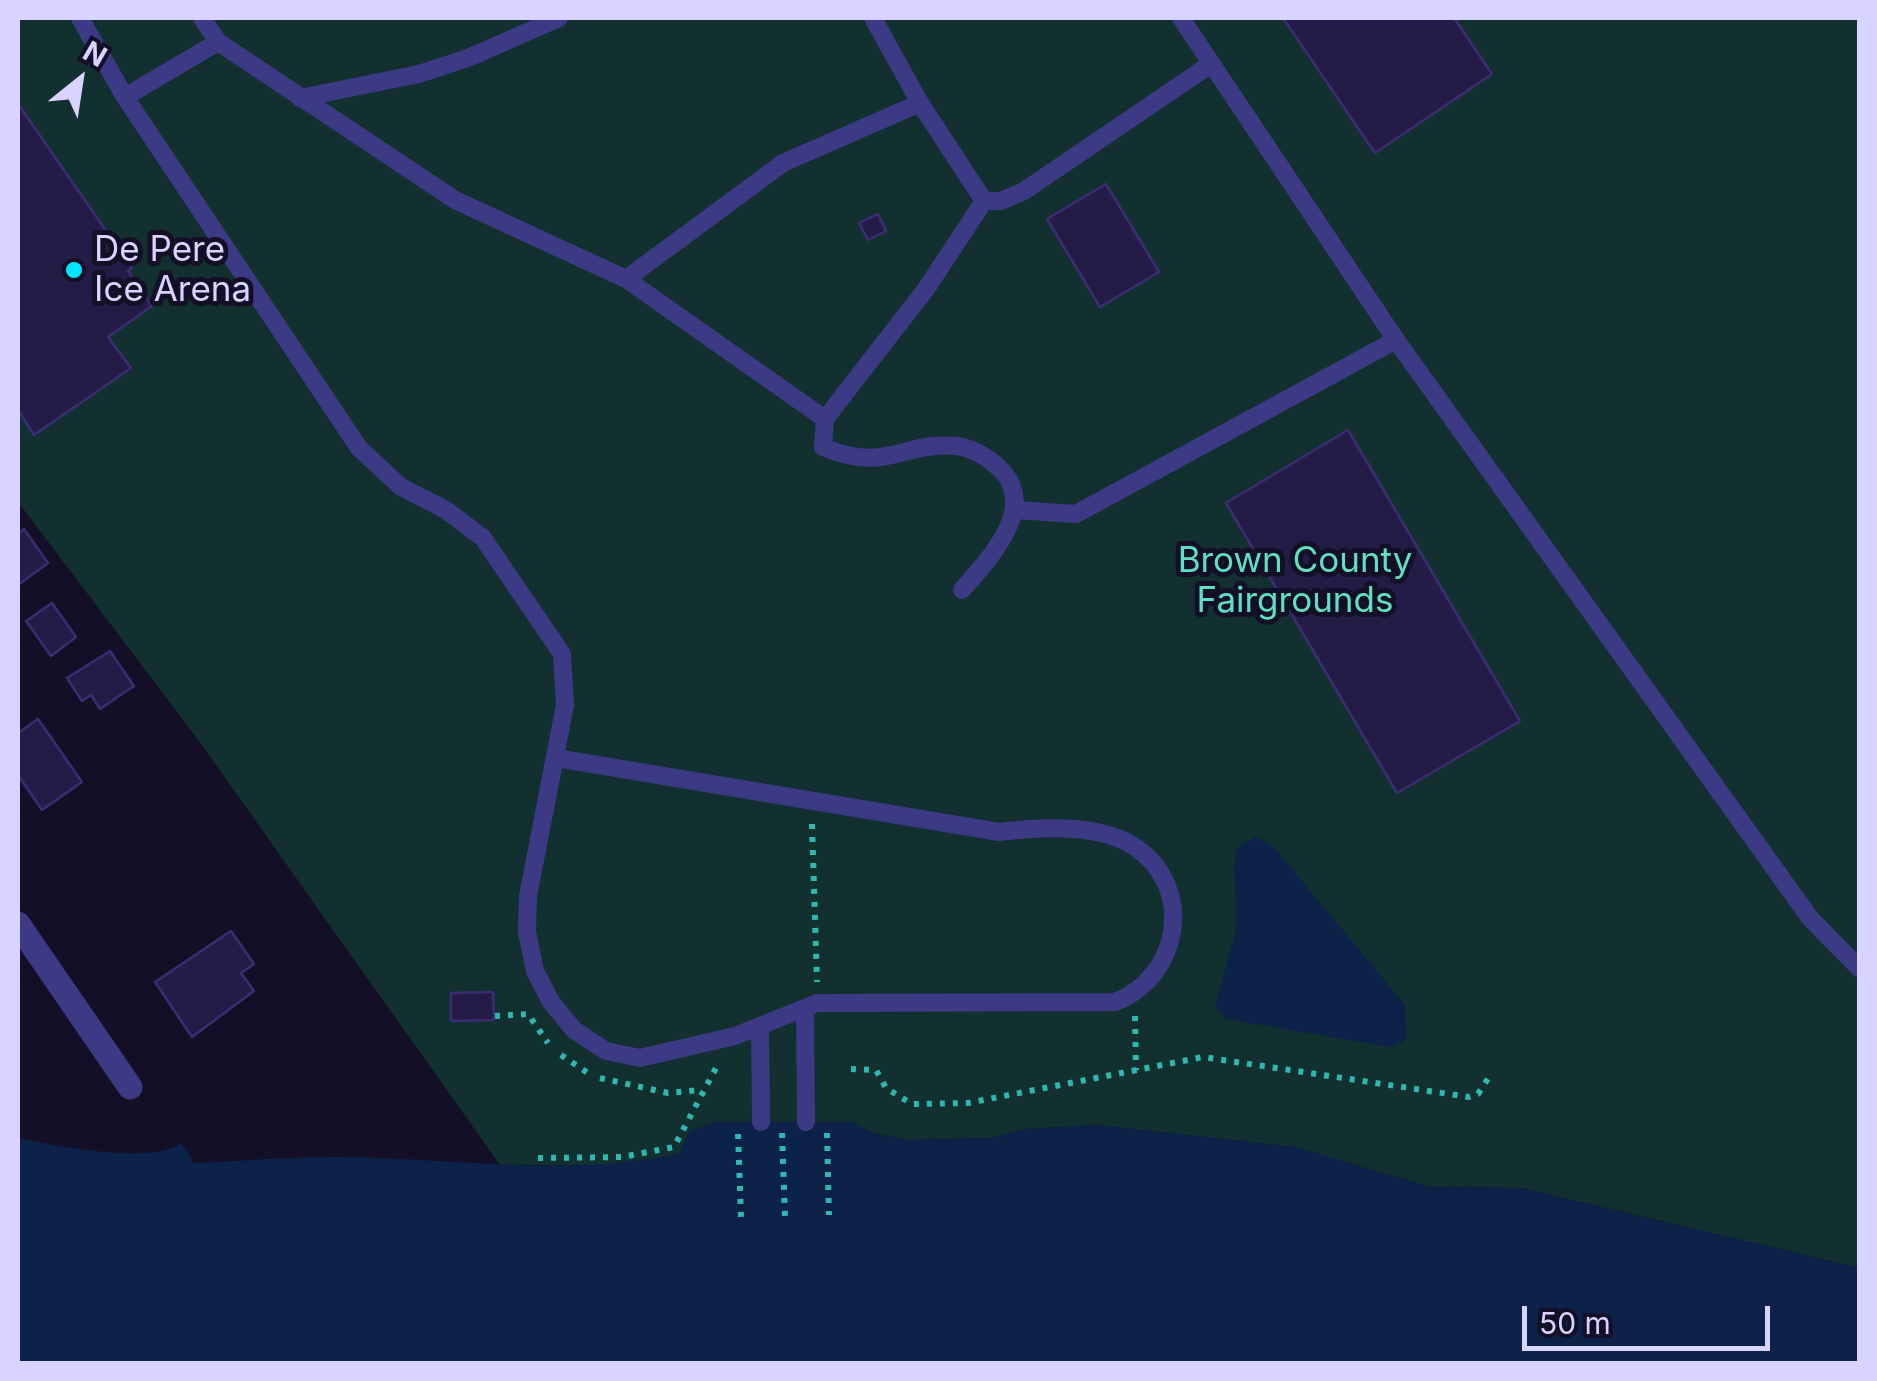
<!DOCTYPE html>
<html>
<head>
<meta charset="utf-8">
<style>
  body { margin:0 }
  #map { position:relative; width:1877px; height:1381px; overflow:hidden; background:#130f26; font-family:Inter,sans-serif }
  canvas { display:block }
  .frame { position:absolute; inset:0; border:20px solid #d9d4ff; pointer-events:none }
  .north { position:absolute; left:30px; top:30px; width:100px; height:100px; -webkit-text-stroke:8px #130f26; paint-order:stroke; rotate:30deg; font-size:28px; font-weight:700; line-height:40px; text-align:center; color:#d9d4ff }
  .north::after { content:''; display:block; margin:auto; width:35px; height:45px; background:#d9d4ff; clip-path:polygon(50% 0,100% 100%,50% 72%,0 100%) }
  .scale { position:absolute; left:1522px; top:1306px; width:248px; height:45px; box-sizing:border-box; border:5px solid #d9d4ff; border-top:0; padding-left:12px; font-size:30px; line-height:35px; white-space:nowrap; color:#d9d4ff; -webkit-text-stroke:8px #130f26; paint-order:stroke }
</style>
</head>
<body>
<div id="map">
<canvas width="1877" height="1381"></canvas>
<div class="frame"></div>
<div class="north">N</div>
<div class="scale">50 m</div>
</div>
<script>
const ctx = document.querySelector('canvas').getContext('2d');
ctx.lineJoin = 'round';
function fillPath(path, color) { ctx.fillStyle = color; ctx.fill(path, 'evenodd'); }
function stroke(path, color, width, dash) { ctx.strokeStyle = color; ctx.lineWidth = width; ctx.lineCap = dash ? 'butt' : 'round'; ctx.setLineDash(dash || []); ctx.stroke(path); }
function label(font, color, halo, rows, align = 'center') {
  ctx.font = font + ' Inter,sans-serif'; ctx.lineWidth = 10; ctx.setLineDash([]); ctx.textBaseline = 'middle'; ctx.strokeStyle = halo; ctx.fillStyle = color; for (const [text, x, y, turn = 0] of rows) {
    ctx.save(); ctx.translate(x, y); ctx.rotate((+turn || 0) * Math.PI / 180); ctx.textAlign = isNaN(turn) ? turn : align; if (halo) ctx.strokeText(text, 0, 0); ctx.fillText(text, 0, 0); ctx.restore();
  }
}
const green = new Path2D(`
  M18,18H1859V1268L1521,1188L1430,1187L1294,1147L1098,1125L1025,1129L992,1138L908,1140L873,1133L851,1122L690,1131L679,1154L623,1165H500L196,737L18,502Z`);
const water = new Path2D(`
  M1255,837L1273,846L1405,1005L1406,1040L1391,1047L1226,1019L1215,1007L1237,925L1234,866L1238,846Z
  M714,1122H852L873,1133L908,1140L992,1138L1025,1129L1098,1125L1294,1147L1430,1187L1521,1188L1859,1268V1363H18V1138C58,1146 148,1165 182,1143L194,1163C240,1161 286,1157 333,1157C452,1157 558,1178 679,1154L690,1131Z`);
const building = new Path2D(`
  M1283,18H1454L1492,74L1375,153Z
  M18,104L132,268L128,271L152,306L108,337L131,368L34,435L18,410Z
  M1106,184L1159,272L1100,307L1047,219Z
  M878,214L886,231L868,240L859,223Z
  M1348,430L1520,721L1397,793L1226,503Z
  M24,529L48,563L18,585V534Z
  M52,603L76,637L51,656L26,621Z
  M110,651L134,686L100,709L91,695L82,701L67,678Z
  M38,719L82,782L42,810L18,775V733Z
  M231,931L254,964L241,973L254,991L192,1037L155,982Z
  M493,992L494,1020L451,1021V993Z`);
const path = new Path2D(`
  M812,824L817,982
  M495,1016L528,1014L548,1043
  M1135,1016L1136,1070
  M561,1055L588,1073
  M851,1069L876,1070L886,1088L912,1104L968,1103L1203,1057L1469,1097L1478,1094L1489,1077
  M600,1078L668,1093L700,1090
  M782,1133L785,1216
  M827,1133L829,1215
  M738,1134L741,1217
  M538,1158L622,1157L674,1147L717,1066`);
const service = new Path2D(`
  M80,18L125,97L359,448L401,487L446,510L483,538L562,654L565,705L528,896L527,932L535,971L551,1002L574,1030L606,1051L640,1058L735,1036L817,1003L1115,1002C1180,977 1196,888 1135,847C1100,823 1038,827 999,832L556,758
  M202,18L218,42L455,200L626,279L825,419L823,447C887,474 902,441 957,446C972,448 987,457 998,467C1041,505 989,559 962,590
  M1181,18L1396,340L1810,918L1860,969
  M125,97L218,42
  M300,98L419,74L468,58L559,18
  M984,201H1001L1024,191L1211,64
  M626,279L783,163L920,103
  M825,419L926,289L984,201L920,103L873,18
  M1015,510L1076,514L1396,340
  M805,1008L806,1122
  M760,1026L761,1122`);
const minor = new Path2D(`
  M18,924L130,1087`);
const markers = [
  [74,270,10,"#00e5ff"]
];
const poiNames = [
  ["De Pere",94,250],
  ["Ice Arena",94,290]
];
const parkNames = [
  ["Brown County",1295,561],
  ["Fairgrounds",1295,601]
];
fillPath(green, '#12302f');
fillPath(water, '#0c2248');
fillPath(building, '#241b47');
stroke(building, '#3b2d73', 2.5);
stroke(path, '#2fb8b0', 6, [5, 8]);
stroke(service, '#3d3a85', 18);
stroke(minor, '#3d3a85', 25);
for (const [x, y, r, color] of markers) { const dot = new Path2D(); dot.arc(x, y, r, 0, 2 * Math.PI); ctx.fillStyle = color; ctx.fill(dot); stroke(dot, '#130f26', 4); }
label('35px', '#d9d4ff', '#130f26', poiNames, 'left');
label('35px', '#5fe0c0', '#130f26', parkNames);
</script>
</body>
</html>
